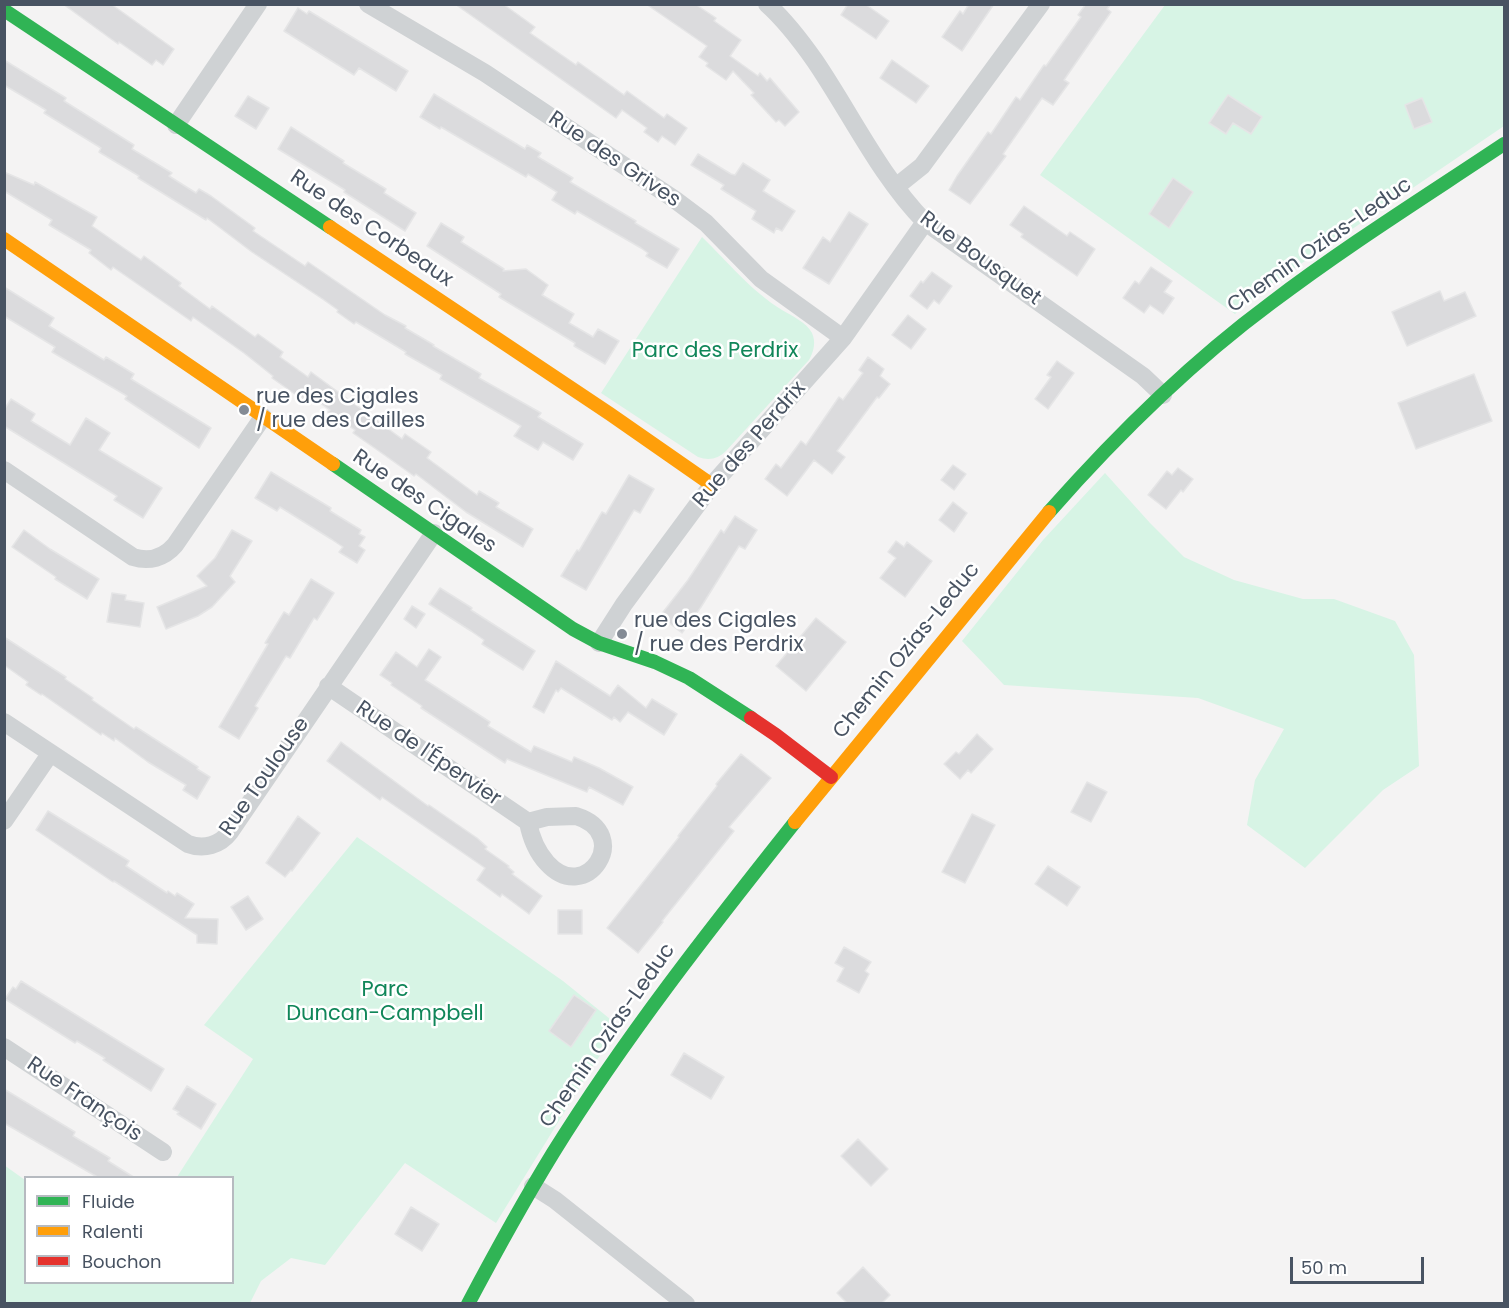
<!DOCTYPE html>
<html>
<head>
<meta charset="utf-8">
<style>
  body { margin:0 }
  #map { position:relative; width:1509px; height:1308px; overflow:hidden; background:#f4f3f3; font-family:Poppins,sans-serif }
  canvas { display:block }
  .frame { position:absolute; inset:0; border:6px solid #485362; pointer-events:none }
  .legend { position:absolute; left:24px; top:1176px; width:210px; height:108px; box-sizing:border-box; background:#fff; border:2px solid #b6bac0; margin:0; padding:8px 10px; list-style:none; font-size:18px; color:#485362 }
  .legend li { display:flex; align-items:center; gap:12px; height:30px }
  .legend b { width:30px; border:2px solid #b6bac0 }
  .scale { position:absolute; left:1290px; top:1257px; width:134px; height:27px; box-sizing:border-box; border:3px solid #485362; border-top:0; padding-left:8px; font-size:18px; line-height:21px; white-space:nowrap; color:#485362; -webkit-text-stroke:4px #fff; paint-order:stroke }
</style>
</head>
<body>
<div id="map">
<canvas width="1509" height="1308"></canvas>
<div class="frame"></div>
<ul class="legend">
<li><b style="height:8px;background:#30b455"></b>Fluide</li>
<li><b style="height:8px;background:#ff9f0a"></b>Ralenti</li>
<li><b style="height:8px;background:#e5322d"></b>Bouchon</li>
</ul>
<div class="scale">50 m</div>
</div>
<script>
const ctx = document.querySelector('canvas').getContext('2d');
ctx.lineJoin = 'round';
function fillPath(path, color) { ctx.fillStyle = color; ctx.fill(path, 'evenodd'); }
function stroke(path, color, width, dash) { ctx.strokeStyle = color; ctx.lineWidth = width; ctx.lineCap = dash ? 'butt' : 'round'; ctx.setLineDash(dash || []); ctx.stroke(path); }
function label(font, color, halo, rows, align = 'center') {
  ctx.font = font + ' Poppins,sans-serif'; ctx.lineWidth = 5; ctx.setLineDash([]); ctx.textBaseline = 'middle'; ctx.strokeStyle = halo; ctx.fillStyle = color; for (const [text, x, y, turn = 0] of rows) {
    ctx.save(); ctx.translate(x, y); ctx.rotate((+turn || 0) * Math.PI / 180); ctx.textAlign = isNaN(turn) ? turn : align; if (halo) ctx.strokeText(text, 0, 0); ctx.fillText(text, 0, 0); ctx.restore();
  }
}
const green = new Path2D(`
  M1165,5H1504V126L1258,293L1235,314L1040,175Z
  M702,237C728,262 751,291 782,310C792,316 806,322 812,333C816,342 814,351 809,360L726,451C718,459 709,461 698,457L601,393Z
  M1105,473L1150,523L1184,557L1234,580L1303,599H1334L1395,621L1414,655L1419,766L1383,790L1305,868L1247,825L1255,780L1284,729L1198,698L1004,685L962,641L1043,540Z
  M357,837L563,981L620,1027L594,1064L496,1223L405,1163L325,1265L291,1258L261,1281L250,1303H5L4,1165L25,1180L26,1282H232V1178L177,1177L253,1059L204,1025Z`);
const building = new Path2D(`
  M63,4H111L174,49L163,65L156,60L152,65L119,42L118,44Z
  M455,4H503L535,27L530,33L576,65L578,62L624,95L627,91L664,118L667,114L687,128L675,145L662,136L658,142L644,132L647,128L622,110L616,118Z
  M646,4H695L716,18L714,21L741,40L730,56L758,76L760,73L767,81L770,78L799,112L785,126L779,120L776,122L751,95L754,93L733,71L726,80L706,66L708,63L699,57L707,46Z
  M848,4H865L889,21L876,39L841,15Z
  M969,4H994L962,51L942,37L960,11L963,14Z
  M1086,4H1111L1107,9L1111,12L1064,80L1069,83L1053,105L1042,98L1003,154L1006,156L970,204L949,190L957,176L988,132L991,134L1016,97L1020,100L1044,65L1046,66L1081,17L1078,15Z
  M298,8L307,14L309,11L408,71L396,91L359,68L354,75L284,31Z
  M4,60L66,98L64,101L134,145L132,149L172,173L169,176L196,193L199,189L211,196L255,228L253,231L305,266L308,262L385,315L406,326L405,328L434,345L433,346L481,374L479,378L541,413L538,417L583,444L573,460L543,442L538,450L514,436L521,426L440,379L442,375L405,354L406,352L356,322L354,324L337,312L338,310L324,300L252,252L207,218L206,220L138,178L139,176L99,152L101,148L44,113L46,110L4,85Z
  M892,60L929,86L916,103L880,78Z
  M434,94L525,149L527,145L541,153L538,157L573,178L570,182L636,221L635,223L679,249L667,268L646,256L648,253L641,248L577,211L575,214L552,200L557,192L528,174L526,177L441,127L440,129L420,117Z
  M1228,95L1262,117L1251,134L1233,123L1226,134L1209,123Z
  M248,96L269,108L256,129L235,116Z
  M1422,98L1432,122L1414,129L1405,105Z
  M291,127L344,161L343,163L386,189L384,193L416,213L405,231L344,192L345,190L278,149Z
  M698,154L731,174L735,175L743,163L770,180L763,191L795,211L782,231L776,228L774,233L752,219L756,211L721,189L724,185L691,165Z
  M4,172L34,185L35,182L97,217L92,226L141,260L144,256L181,283L179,286L210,309L212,306L255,337L258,334L283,352L280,357L308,377L311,372L402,439L405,434L431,452L427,458L477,495L479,491L499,503L496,507L533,529L523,547L466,512L416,474L414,476L376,449L353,433L355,430L328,412L330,410L306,393L302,399L272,378L273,376L244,353L193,317L191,321L113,267L111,270L89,253L91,250L49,225L52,220L4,191Z
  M1173,178L1193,192L1169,228L1149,214Z
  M1024,206L1067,236L1070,232L1095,249L1077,276L1021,237L1023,234L1010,225Z
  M849,212L868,224L829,284L803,268L823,237L830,242Z
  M441,223L464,237L461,242L504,269L503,271L526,269L548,285L542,295L574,314L569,323L593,337L598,329L619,341L605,364L574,346L575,343L499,297L501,294L427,246Z
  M1151,267L1172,281L1164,292L1174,298L1163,314L1150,305L1144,313L1123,298L1135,281L1139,284Z
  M932,272L952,286L939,304L934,300L927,309L910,296L921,281L923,283Z
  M4,287L54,318L49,326L104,360L106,357L134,374L131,379L211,428L199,448L125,399L127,396L52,352L55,347L4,316Z
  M1440,291L1444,301L1465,292L1476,316L1407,346L1392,312Z
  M908,315L926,329L911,349L892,335Z
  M868,357L884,369L880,376L890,384L879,398L877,397L837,451L845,457L832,474L814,460L787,496L765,479L776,464L781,468L801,441L806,445L839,397L843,400L863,373L859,370Z
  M1057,361L1074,373L1048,409L1035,399L1051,377L1047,375Z
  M1474,374L1492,421L1416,449L1398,403Z
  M11,399L35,414L31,421L70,445L86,418L110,433L99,450L162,488L143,518L114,500L117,496L4,426V410Z
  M953,465L966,474L954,490L941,480Z
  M1178,468L1193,479L1183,492L1181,490L1166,509L1148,495L1167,471L1172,475Z
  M271,472L331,508L330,511L361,530L359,534L365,537L359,546L365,550L357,563L339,552L343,547L331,539L280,507L277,511L255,498Z
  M629,475L654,489L640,513L634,510L586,590L561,576L577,550L579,551L602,512L606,514Z
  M953,502L967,513L954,532L939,520Z
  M735,516L757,530L745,549L739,546L701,607L682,633L660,616L688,580L721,530L724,533Z
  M24,530L50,549L99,579L87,599L55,579L56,577L12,547Z
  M232,530L252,541L230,576L235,582L212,607L198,616L166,629L157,607L207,586L197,576L215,558Z
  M896,541L904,547L907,542L932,561L905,597L880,578L896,558L888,552Z
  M311,579L334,593L317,620L314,618L290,658L286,656L255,706L258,708L239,739L219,727L268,644L265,643L284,612L289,615Z
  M440,588L472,608L471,610L535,651L523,670L482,644L484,640L471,631L429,604Z
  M112,593L126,595L125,600L144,603L140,627L107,622Z
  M412,606L425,614L416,628L404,619Z
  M816,618L846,642L806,691L776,666Z
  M4,637L66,677L65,679L93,698L92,700L134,729L136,727L198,767L197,769L210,777L197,799L183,790L186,785L148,762L115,738L114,741L102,733L101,735L42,694L41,695L26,685L28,682L4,665Z
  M429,649L441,657L425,680L490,722L488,726L531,752L534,746L572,762L574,757L599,768L633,787L623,805L589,787L587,792L507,759L505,763L421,708L422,706L391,685L392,683L380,675L396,652L417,667Z
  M556,661L610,696L618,685L646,708L652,699L677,714L664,735L628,712L620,722L614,717L612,720L561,688L558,692L556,690L544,713L533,707Z
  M977,734L993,749L971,773L968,770L960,779L944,764L956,752L959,754Z
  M341,742L428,806L429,805L477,838L487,847L485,849L509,866L508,867L514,872L512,874L542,896L529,914L502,894L500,897L477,880L485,868L382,797L380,800L327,761Z
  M741,754L771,778L729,827L734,831L662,921L663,922L638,953L607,928L679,837L678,836L717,786L716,784Z
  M1087,782L1107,792L1091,822L1071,812Z
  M48,811L129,861L126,866L167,893L168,891L175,896L177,893L194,904L185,918L218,919L217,944L197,943V935L114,881L113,882L36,830Z
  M972,814L995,825L965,883L942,872Z
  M298,816L320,833L292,871L291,870L285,877L266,863Z
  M1048,866L1080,887L1067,906L1035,884Z
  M248,896L263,919L246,930L231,907Z
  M558,910H582V934H558Z
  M844,947L871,962L865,971L869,974L859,993L837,981L844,968L835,963Z
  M21,981L164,1069L151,1091L103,1060L105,1058L77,1041L75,1043L5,999L13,987L16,989Z
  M574,995L596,1010L571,1047L549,1031Z
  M684,1053L724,1077L711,1099L671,1075Z
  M187,1086L216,1104L201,1129L177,1114L179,1112L173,1109Z
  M4,1089L75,1132L73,1136L110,1158L108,1161L135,1178H99L4,1123Z
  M858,1139L888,1169L871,1186L841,1156Z
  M411,1207L439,1224L422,1251L395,1234Z
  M863,1267L890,1295L881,1304H848L837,1293Z`);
const street = new Path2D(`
  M368,4L485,73L674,199L706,223L761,279L843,338
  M767,4C786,21 801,41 815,61C851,114 880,176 925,222L1143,376L1163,395
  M176,125L258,4
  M897,186L922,166L1041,4
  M4,470L133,557C149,562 164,558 175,545L263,417
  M599,643L624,604L712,485L843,338L925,222
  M328,686L528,822
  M4,722L188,844C204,850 220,845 230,832L434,533
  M576,816C634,834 586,906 547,863C536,851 531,838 528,822L547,817Z
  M4,821L50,754
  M4,1047L163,1152
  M533,1186L555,1200L686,1304`);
const fast = new Path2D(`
  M4,10L330,227
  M333,464L573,629L599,643L655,662L689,678L751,718
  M1049,512C1116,436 1190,363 1271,303C1346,246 1426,196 1504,144
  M468,1304C495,1253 523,1202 553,1153C625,1037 710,929 795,822`);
const slow = new Path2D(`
  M330,227L610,414L712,485
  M4,239L333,464
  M795,822L1049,512`);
const jam = new Path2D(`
  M751,718L776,735L831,777`);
const markers = [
  [244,410,6,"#848b95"],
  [622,634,6,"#848b95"]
];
const streetNames = [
  ["Rue des Grives",614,160,34],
  ["Rue des Corbeaux",371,229,34],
  ["Chemin Ozias-Leduc",1320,246,-35],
  ["Rue Bousquet",980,259,36],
  ["Rue des Perdrix",750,445,-49],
  ["Rue des Cigales",424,502,34],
  ["Chemin Ozias-Leduc",907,651,-51],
  ["Rue de l'Épervier",428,754,34],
  ["Rue Toulouse",265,777,-55],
  ["Chemin Ozias-Leduc",608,1036,-55],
  ["Rue François",84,1100,34]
];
const parkNames = [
  ["Parc des Perdrix",715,352],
  ["Parc",385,991],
  ["Duncan-Campbell",385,1015]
];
const poiNames = [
  ["rue des Cigales",256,398],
  ["/ rue des Cailles",256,422],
  ["rue des Cigales",634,622],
  ["/ rue des Perdrix",634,646]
];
fillPath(green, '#d7f4e5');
fillPath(building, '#dbdbdd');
stroke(building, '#e5e5e6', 1.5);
stroke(street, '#cfd2d4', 18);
stroke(fast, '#30b455', 14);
stroke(slow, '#ff9f0a', 14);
stroke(jam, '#e5322d', 14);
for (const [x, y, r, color] of markers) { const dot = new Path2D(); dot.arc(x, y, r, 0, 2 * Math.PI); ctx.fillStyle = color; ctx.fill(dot); stroke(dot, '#fff', 2); }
label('21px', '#485362', '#fff', streetNames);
label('21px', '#108659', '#fff', parkNames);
label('21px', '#485362', '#fff', poiNames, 'left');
</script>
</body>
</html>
